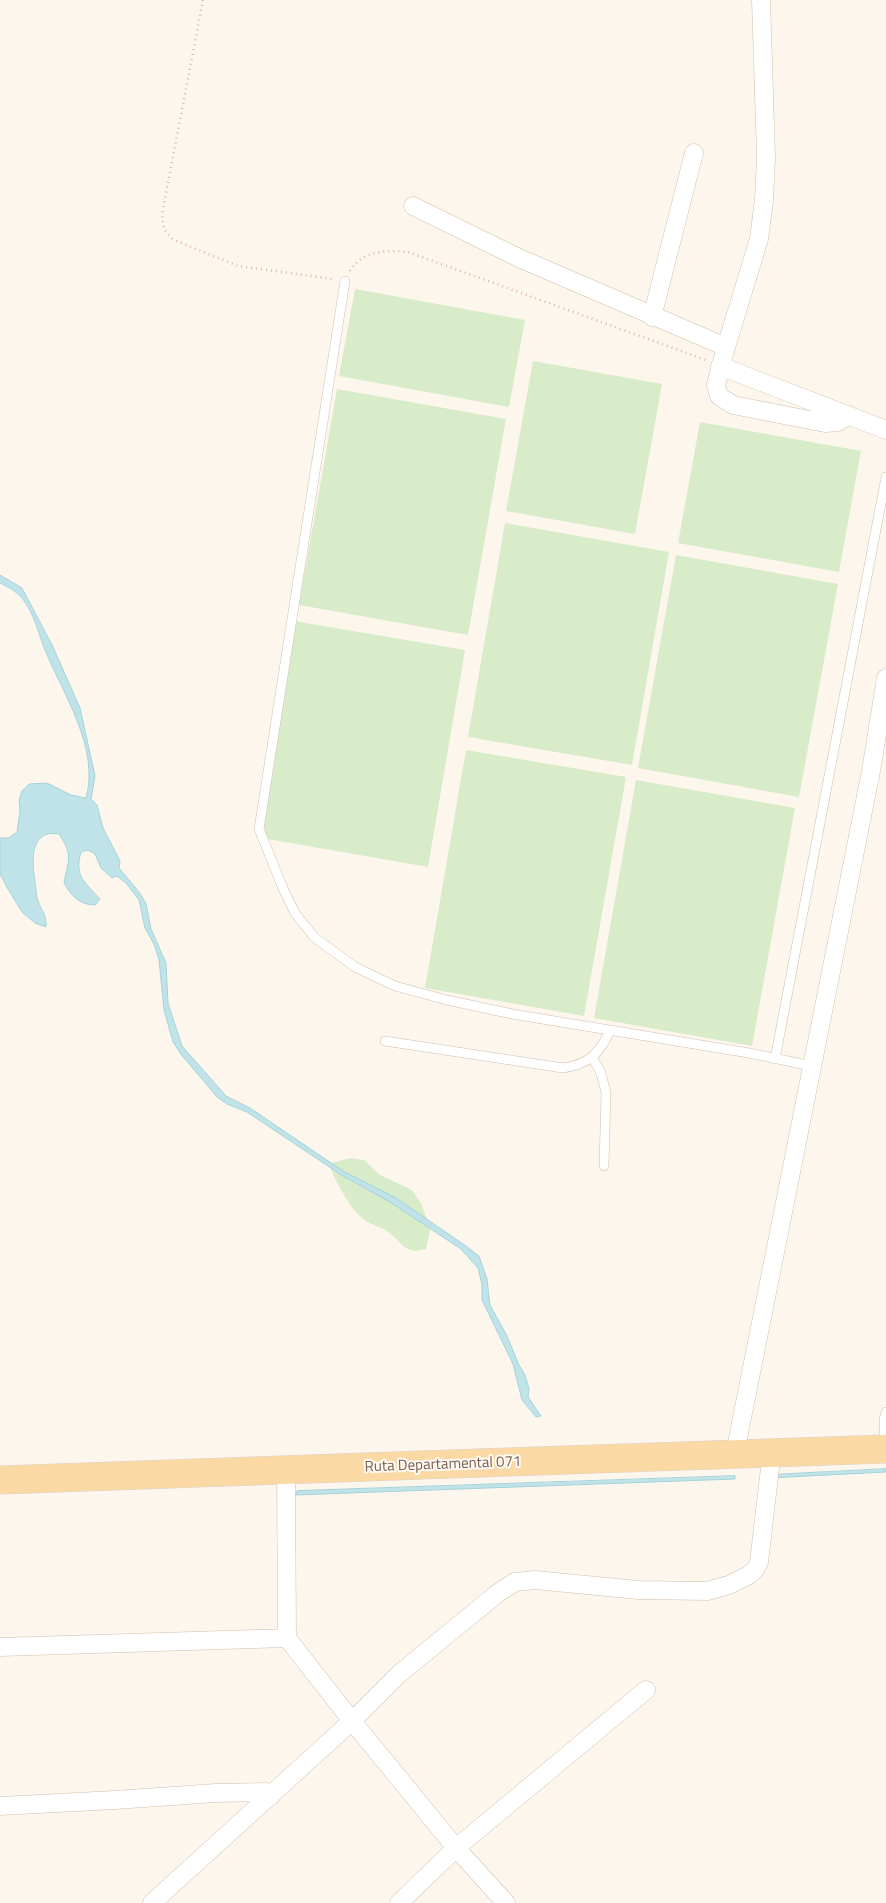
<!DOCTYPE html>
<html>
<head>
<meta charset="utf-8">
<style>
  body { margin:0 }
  canvas { display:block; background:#fdf6ec }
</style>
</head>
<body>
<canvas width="886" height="1903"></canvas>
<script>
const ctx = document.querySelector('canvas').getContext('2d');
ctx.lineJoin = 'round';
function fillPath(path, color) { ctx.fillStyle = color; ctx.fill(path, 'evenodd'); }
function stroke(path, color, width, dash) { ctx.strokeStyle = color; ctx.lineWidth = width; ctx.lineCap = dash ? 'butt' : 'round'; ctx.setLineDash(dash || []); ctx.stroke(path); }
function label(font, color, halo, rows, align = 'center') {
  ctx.font = font + ' "Titillium Web",sans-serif'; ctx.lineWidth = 4; ctx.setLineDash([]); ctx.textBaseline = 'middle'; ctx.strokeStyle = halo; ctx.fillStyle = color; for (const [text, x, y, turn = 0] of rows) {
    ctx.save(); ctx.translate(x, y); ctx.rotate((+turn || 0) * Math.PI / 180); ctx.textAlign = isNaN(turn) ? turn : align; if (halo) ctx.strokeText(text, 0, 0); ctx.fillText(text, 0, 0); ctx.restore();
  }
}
const green = new Path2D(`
  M355,289L525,320L509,407L339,376Z
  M533,361L662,384L635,534L506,511Z
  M337,389L506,419L468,635L299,605Z
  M700,422L861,451L839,572L678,543Z
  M505,523L669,552L632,765L468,737Z
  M676,555L838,584L799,797L638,768Z
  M294,621L465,650L428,867L256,837Z
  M466,750L626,777L584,1016L425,988Z
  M636,780L795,808L752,1046L594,1018Z
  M350,1158L364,1160L380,1175L412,1190L422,1205L430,1230L426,1249C407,1255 403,1245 390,1233C384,1228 374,1226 366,1221C351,1211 337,1184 330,1167L331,1163Z`);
const water = new Path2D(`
  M0,575L22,588L52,645L80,708L95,776L91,799L97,805L103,828L120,861L119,868L139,892L146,904L151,929L166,963L168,1003L182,1046L226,1096L250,1108L343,1171L396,1198L466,1246L479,1256L487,1279L490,1305L507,1336L519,1365L525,1375L529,1389L528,1397L541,1416L536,1417L522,1400L513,1364L482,1300V1285L478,1268L461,1249L390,1202L343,1176L247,1112L227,1104L217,1097L180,1053L173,1042L164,1010L159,960L154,944L145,928L139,900L126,883L117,876L112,878L101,868L95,854L88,850L81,852C74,877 85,882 100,899L95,905C80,905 71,896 64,883C68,860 74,856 59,834C29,829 32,862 35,882C36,888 36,896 38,901C42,912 47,915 46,927L35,923L22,912L8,889L0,874V838H9L17,832L20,811L19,800L22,791L29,784L47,783L71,795L86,798C100,748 63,694 45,650C38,632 34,613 22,598C16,591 8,587 0,583Z
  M886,1469V1472L770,1478L769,1475Z
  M735,1476V1479L295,1495L297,1491Z`);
const path = new Path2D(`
  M203,0L162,214C163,226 164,232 174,240L238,266L333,279
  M350,271C362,250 388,250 408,252L706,360`);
const lane = new Path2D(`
  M345,281L259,829L282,886L295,913L314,937L355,967L395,986L447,1000L512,1014L749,1053L812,1066
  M385,1041L563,1068C589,1064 599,1054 610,1031
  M592,1057L601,1073L606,1093L604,1166
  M775,1059L886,477
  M885,1446L884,1420L886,1412`);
const street = new Path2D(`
  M761,0L766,157L764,200L759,239L726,347L716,385L719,396L733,405L825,423L838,422L849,415
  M413,206L519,258L726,347
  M652,317L694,153
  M720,366L886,430
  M735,1453L871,771L886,678
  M286,1471L287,1638L352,1721L456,1848L506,1903
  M0,1647L287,1638
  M0,1806L115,1800L216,1793L266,1792L271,1796
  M152,1903L352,1721L399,1674L498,1593L515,1582L535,1580L638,1590L707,1591L729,1585L749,1575L755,1570L759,1562L772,1451
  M399,1903L456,1848L646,1690`);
const primary = new Path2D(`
  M0,1480C295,1471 591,1457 886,1449`);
const streetNames = [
  ["Ruta Departamental 071",443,1465,-2]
];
fillPath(green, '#d8ecc9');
fillPath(water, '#bfe3e8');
stroke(water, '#a5d3da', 1);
stroke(lane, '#d1beb0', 10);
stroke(street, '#d1beb0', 19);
stroke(primary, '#dad1cd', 29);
stroke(path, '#d9b8a5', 2.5, [1, 4]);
stroke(lane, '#fff', 9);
stroke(street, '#fff', 18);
stroke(primary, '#fbd9a5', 28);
label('15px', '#7a5c4d', '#fffaf3', streetNames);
</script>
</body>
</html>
